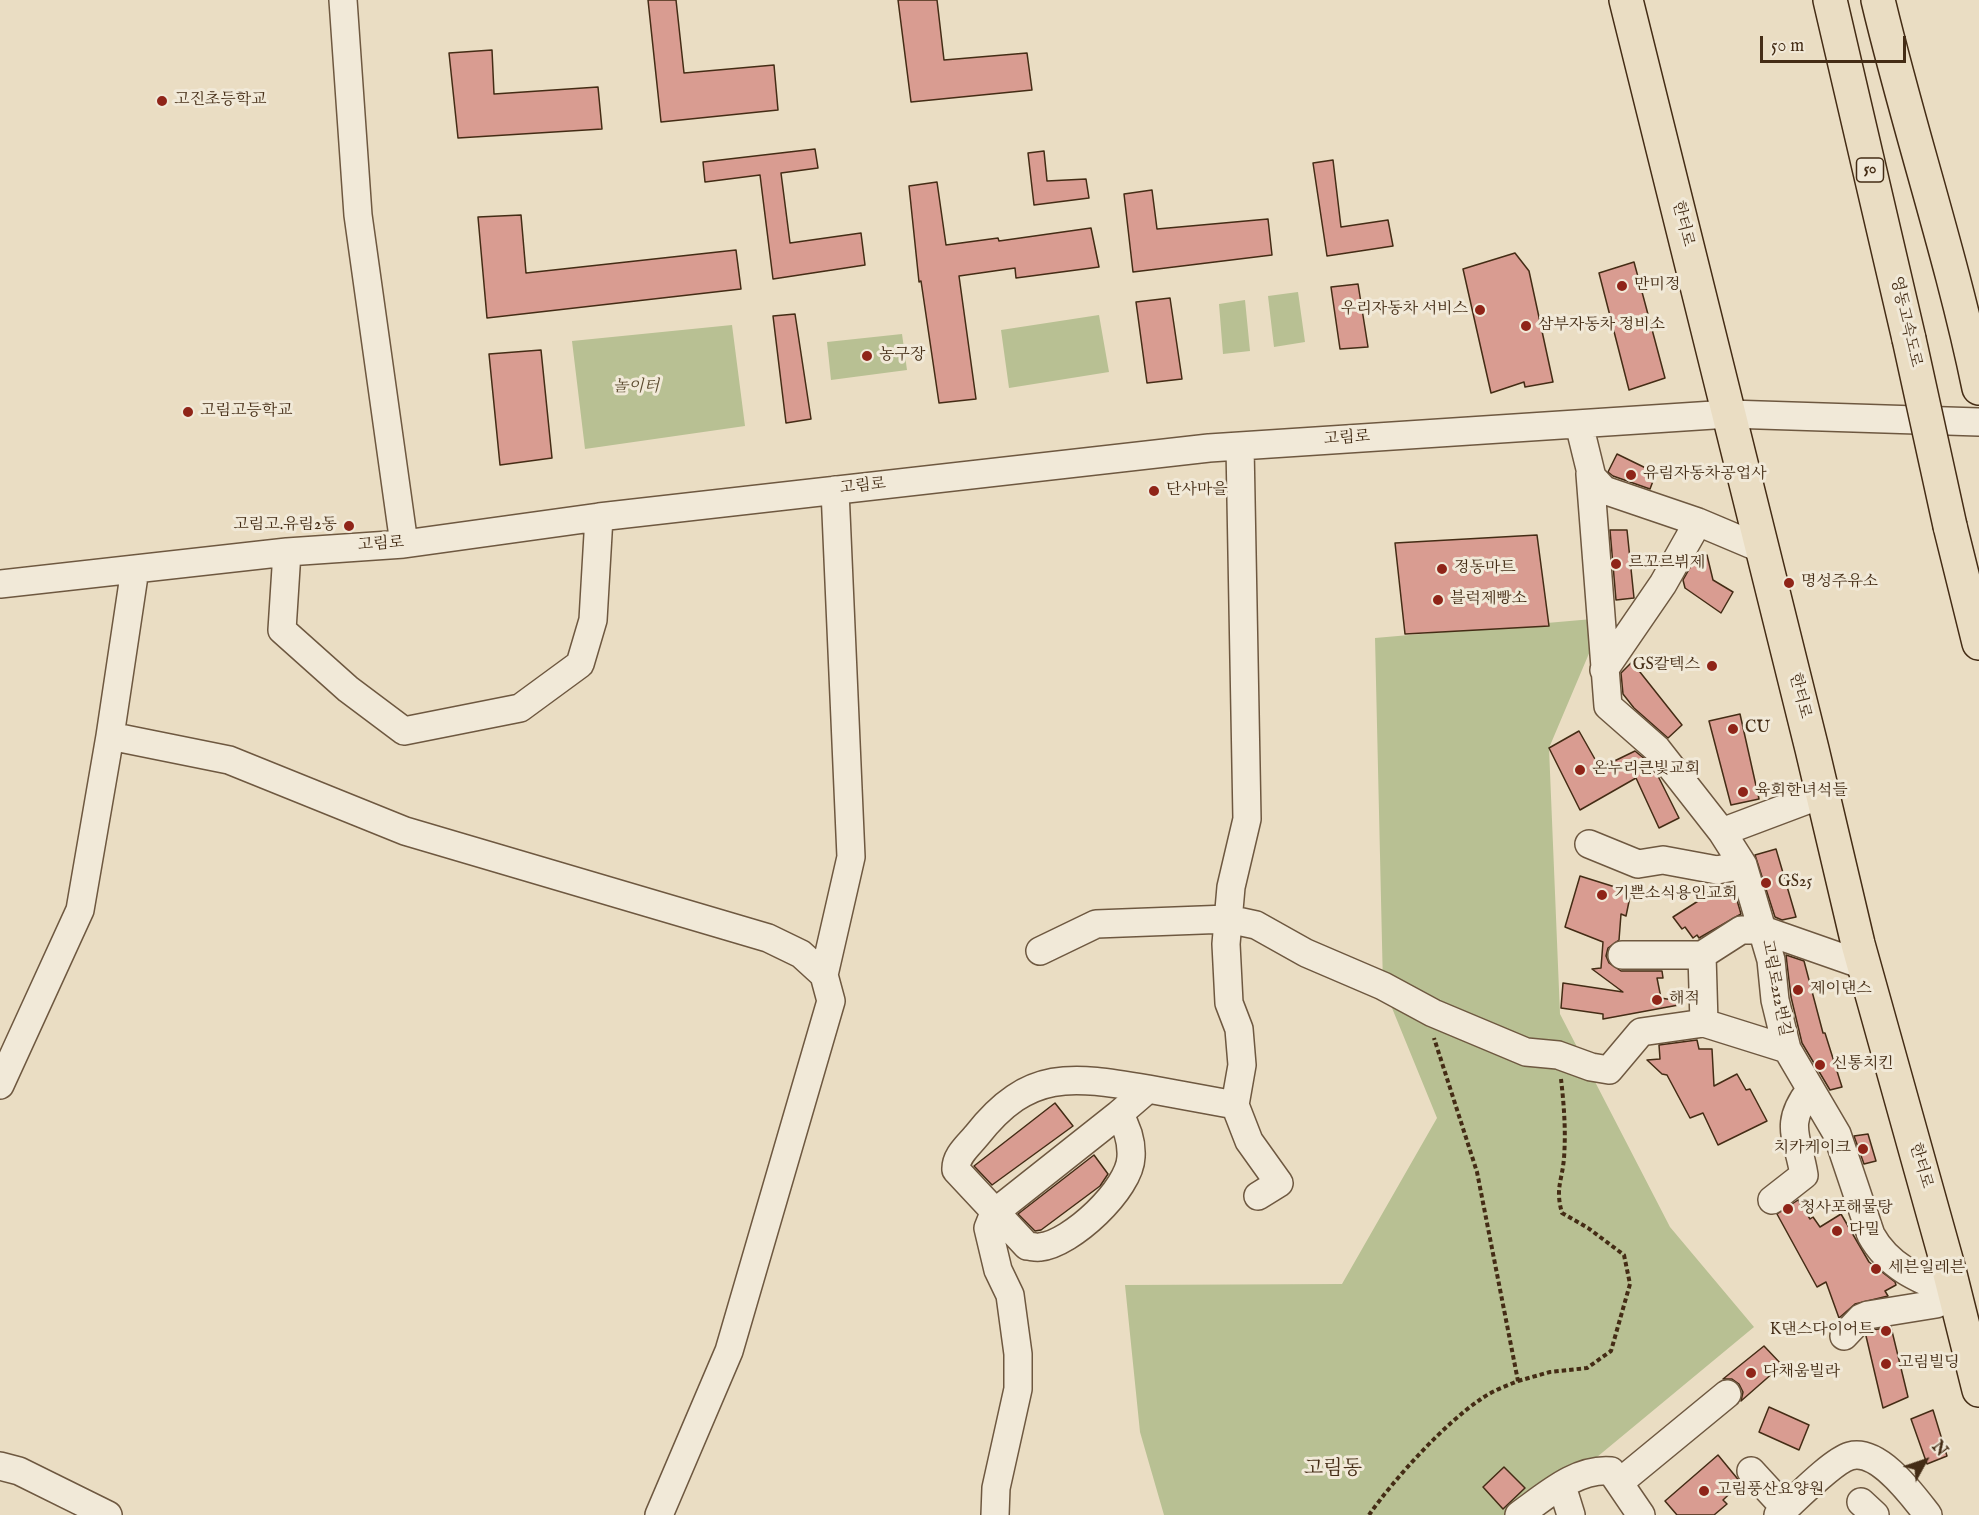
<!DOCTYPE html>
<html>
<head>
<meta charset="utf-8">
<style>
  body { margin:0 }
  #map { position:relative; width:1979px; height:1515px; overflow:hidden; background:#eaddc3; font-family:"IM FELL English",serif }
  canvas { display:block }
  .north { position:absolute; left:1895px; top:1431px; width:60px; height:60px; -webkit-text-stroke:4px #f1e9d8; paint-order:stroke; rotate:50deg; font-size:16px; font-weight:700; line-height:24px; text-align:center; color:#442c15 }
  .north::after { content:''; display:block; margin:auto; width:21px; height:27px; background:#442c15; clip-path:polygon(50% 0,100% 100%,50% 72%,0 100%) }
  .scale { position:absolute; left:1760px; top:36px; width:146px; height:27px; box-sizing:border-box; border:3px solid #442c15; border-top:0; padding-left:8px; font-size:18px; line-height:21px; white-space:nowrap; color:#442c15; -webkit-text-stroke:4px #f1e9d8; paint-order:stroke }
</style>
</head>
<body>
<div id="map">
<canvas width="1979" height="1515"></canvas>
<div class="north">N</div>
<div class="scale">50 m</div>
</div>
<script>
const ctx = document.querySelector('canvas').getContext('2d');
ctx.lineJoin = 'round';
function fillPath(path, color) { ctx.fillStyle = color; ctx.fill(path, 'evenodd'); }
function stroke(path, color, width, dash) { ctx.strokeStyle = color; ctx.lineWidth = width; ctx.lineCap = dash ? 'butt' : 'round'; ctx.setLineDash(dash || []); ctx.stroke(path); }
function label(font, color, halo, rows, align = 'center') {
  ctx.font = font + ' "IM FELL English","Noto Serif KR",serif'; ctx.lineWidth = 6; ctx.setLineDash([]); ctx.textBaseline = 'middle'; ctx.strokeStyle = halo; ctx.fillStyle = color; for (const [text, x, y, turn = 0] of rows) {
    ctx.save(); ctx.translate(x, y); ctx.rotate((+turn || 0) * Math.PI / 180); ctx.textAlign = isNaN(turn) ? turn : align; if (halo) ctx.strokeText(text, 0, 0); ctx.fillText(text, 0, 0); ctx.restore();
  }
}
const green = new Path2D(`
  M1298,292L1305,342L1274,347L1268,296Z
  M1245,300L1250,351L1223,354L1219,304Z
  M1099,315L1109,372L1009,388L1001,330Z
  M732,325L745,426L585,449L572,341Z
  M902,334L907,370L831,380L827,342Z
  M1604,618L1549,748L1560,1014L1670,1227L1754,1327L1562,1486L1521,1515H1164L1140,1432L1125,1285L1342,1284L1437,1118L1383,986L1375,638Z`);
const building = new Path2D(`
  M648,0H676L684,73L774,65L778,110L661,122Z
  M898,0H937L944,60L1027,53L1032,90L911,102Z
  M492,50L494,94L598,87L602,129L458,138L449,53Z
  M815,149L818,168L781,173L790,243L861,233L865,265L773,279L760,175L705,182L703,162Z
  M1044,151L1047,181L1086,179L1089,198L1034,205L1028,153Z
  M1333,160L1341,227L1388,220L1393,246L1327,256L1313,163Z
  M937,182L946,245L998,238L999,241L1091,228L1099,267L1016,278L1015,268L959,276L976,399L939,403L921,281L919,282L909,186Z
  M1152,190L1157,229L1268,219L1272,255L1133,272L1124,194Z
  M521,215L526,273L736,250L741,289L487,318L478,217Z
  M1515,253L1529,271L1553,382L1525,387L1524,382L1491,393L1463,269Z
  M1634,262L1665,378L1629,390L1599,273Z
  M1358,284L1368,347L1340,349L1331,287Z
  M1170,298L1182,379L1147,383L1136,302Z
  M795,314L811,419L786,423L773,316Z
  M541,350L552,458L500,465L489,354Z
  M1617,454L1656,473L1650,489L1613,476L1608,472Z
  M1610,530H1627L1634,598L1616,600Z
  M1537,535L1549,626L1405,634L1395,543Z
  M1707,555L1713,580L1733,592L1721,613L1685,588L1683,580L1696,557Z
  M1632,662L1682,725L1668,738L1634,708L1623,694L1621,673Z
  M1740,714L1759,799L1731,805L1709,721Z
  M1579,731L1600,768L1635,751L1646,760L1659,778L1679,818L1659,828L1636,778L1580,810L1549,748Z
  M1776,849L1796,917L1782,920L1775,917L1755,855Z
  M1580,876L1631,892L1626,916L1621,914L1619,940L1608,948L1606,956L1609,963L1621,971H1662L1663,978H1657L1661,998L1684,1002V1004L1603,1019V1014L1561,1008L1563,983L1623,992L1592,969L1601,968L1603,942L1565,927Z
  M1732,883L1741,914L1699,938L1697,935L1693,938L1685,927L1682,929L1673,917L1706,896L1705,894Z
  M1786,955L1804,961L1823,1033H1825L1842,1087L1830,1090L1802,1043L1791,997Z
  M1697,1040L1699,1049H1712L1714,1086L1737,1074L1746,1090L1750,1089L1767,1121L1718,1145L1703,1113L1690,1118L1667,1075L1662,1074L1647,1060L1660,1059L1659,1045Z
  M1055,1103L1073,1126L992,1185L974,1166Z
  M1868,1134L1876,1161L1864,1164L1854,1136Z
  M1094,1155L1108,1174L1100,1186L1041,1230L1035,1231L1018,1214Z
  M1798,1200L1810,1219L1813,1217L1820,1227L1841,1214L1869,1262L1895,1282L1896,1285L1885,1291L1888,1296L1855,1304L1839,1318L1826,1282L1817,1287L1777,1214Z
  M1891,1327L1908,1397L1883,1408L1866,1336L1872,1330Z
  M1764,1346L1782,1365L1741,1401L1743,1392L1739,1384L1732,1379H1723Z
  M1769,1407L1809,1425L1799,1450L1759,1432Z
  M1933,1410L1947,1456L1927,1464L1911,1419Z
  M1718,1455L1741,1483L1723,1500L1727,1504L1714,1515H1677L1665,1501Z
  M1504,1467L1525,1488L1503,1509L1483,1487Z`);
const path = new Path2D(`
  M1518,1381L1550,1372L1587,1368L1611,1351L1630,1284L1624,1255L1588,1228L1562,1213C1555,1188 1562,1182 1564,1158C1566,1131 1564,1105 1561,1079
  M1369,1515C1394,1479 1445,1423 1481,1399C1492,1391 1506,1386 1518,1381L1477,1172L1434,1038`);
const minor = new Path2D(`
  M343,0L358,215L404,544
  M1579,424L1592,477L1604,490L1698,522L1762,549
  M1240,446L1247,819L1231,887L1226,944L1229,1003L1239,1029L1242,1065L1235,1105L1249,1141L1279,1183L1258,1196
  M1590,474L1608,706L1657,749L1722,832L1743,865L1771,960L1775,1000L1787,1049L1837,1134L1871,1235C1889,1268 1921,1280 1955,1294
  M287,552L282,630L348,689L404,731L520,708L580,664L593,620L599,517
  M135,569L110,736L229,760L405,831L768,938L801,954L824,975L831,1001L729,1351L659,1515
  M0,584L287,552L404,544L599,517L1209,448L1729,414L1979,422
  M1604,670L1663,584L1698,522
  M1722,832L1823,794
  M1589,844L1638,864L1663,860L1717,870L1743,865
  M1040,951L1096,924L1228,919L1256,925L1306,953L1383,986L1433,1013L1526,1052L1558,1055L1591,1067L1609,1070L1641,1032L1704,1023
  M1622,955H1702L1741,930H1763L1863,965
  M1702,955L1704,1023L1787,1049
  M824,975L851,857L835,490
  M0,1085L80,910L110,736
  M1148,1089C1071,1076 1029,1069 977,1135C968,1146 955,1156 956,1170L1027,1246C1031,1246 1036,1248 1040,1247C1071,1244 1130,1189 1131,1157C1132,1141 1127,1127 1119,1114L1148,1089L1235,1105
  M1772,1200L1804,1175C1798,1137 1783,1125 1810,1090
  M1844,1336L1861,1318L1868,1315L1936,1304L1955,1294
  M0,1466L19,1471L108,1515
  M1751,1471L1785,1508
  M1620,1482L1727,1394
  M1562,1486L1571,1515
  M1861,1502L1875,1515
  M995,1515L996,1488L1018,1389V1354L1010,1295L998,1270L988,1228L994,1213L1119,1114
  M1519,1515C1546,1496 1576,1468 1611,1471L1641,1515
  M1778,1515C1793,1502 1832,1461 1850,1456C1879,1448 1913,1496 1928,1515`);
const major = new Path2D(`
  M1626,0L1812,749L1858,944L1949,1270L1979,1390`);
const highway = new Path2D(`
  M1830,0L1909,339
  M1878,0C1909,130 1952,257 1979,388
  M1950,526L1979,643`);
const highwayBridge = new Path2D(`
  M1909,339L1950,526`);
const markers = [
  [162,101,6,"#8f2418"],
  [1622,286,6,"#8f2418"],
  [1480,310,6,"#8f2418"],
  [1526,326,6,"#8f2418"],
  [867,356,6,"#8f2418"],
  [188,412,6,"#8f2418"],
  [1631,475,6,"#8f2418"],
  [1154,491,6,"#8f2418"],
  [349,526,6,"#8f2418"],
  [1616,564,6,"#8f2418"],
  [1442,569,6,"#8f2418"],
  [1789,583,6,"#8f2418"],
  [1438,600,6,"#8f2418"],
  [1712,666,6,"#8f2418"],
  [1733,729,6,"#8f2418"],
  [1580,770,6,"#8f2418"],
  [1743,792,6,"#8f2418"],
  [1766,883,6,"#8f2418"],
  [1602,895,6,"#8f2418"],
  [1798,990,6,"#8f2418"],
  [1657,1000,6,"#8f2418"],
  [1820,1065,6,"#8f2418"],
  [1863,1149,6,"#8f2418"],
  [1788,1209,6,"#8f2418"],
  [1837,1231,6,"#8f2418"],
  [1876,1269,6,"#8f2418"],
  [1886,1331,6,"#8f2418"],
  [1886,1364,6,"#8f2418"],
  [1751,1373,6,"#8f2418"],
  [1704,1491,6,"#8f2418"]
];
const shields = [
  [1870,170,27]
];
const shieldNames = [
  ["50",1870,170]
];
const poiNames = [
  ["고진초등학교",174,101],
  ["만미정",1634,286],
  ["우리자동차 서비스",1468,310,"right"],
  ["삼부자동차 정비소",1538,326],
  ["농구장",879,356],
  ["고림고등학교",200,412],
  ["유림자동차공업사",1643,475],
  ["단사마을",1166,491],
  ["고림고.유림2동",337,526,"right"],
  ["르꼬르뷔제",1628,564],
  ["정동마트",1454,569],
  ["명성주유소",1801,583],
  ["블럭제빵소",1450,600],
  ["GS칼텍스",1700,666,"right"],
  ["CU",1745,729],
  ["온누리큰빛교회",1592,770],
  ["육회한녀석들",1755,792],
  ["GS25",1778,883],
  ["기쁜소식용인교회",1614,895],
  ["제이댄스",1810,990],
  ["해적",1669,1000],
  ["신통치킨",1832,1065],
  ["치카케이크",1851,1149,"right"],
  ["청사포해물탕",1800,1209],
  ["다밀",1849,1231],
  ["세븐일레븐",1888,1269],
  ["K댄스다이어트",1874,1331,"right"],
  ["고림빌딩",1898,1364],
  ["다채움빌라",1763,1373],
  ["고림풍산요양원",1716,1491]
];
const streetNames = [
  ["한터로",1682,224,76],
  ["영동고속도로",1905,322,77],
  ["고림로",1347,439,-4],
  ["고림로",863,487,-6],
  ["고림로",381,545,-4],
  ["한터로",1799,696,76],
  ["고림로212번길",1775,988,79],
  ["한터로",1920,1166,74]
];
const parkNames = [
  ["놀이터",636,388]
];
const quarterNames = [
  ["고림동",1333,1470]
];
fillPath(green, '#b8c093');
fillPath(building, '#d99c91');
stroke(building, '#442c15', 1.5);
stroke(minor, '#6e5840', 30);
stroke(major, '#442c15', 36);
stroke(highway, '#442c15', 36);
stroke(path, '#442c15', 4, [4.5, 3]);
stroke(minor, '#f1e9d8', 27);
stroke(major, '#eaddc3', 33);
stroke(highway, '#eaddc3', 33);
stroke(highwayBridge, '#442c15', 36, []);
stroke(highwayBridge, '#eaddc3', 33);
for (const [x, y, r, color] of markers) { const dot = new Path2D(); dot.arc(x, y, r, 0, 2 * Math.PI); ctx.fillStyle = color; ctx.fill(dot); stroke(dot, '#f1e9d8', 2); }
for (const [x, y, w] of shields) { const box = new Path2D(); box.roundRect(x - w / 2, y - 12, w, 24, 4.5); ctx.fillStyle = '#f1e9d8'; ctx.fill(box); stroke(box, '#442c15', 1.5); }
label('bold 15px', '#442c15', null, shieldNames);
label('16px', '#442c15', '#f1e9d8', poiNames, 'left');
label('16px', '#442c15', '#f1e9d8', streetNames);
label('italic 16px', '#5b4a2e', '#f1e9d8', parkNames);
label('20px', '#442c15', '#f1e9d8', quarterNames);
</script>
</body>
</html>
